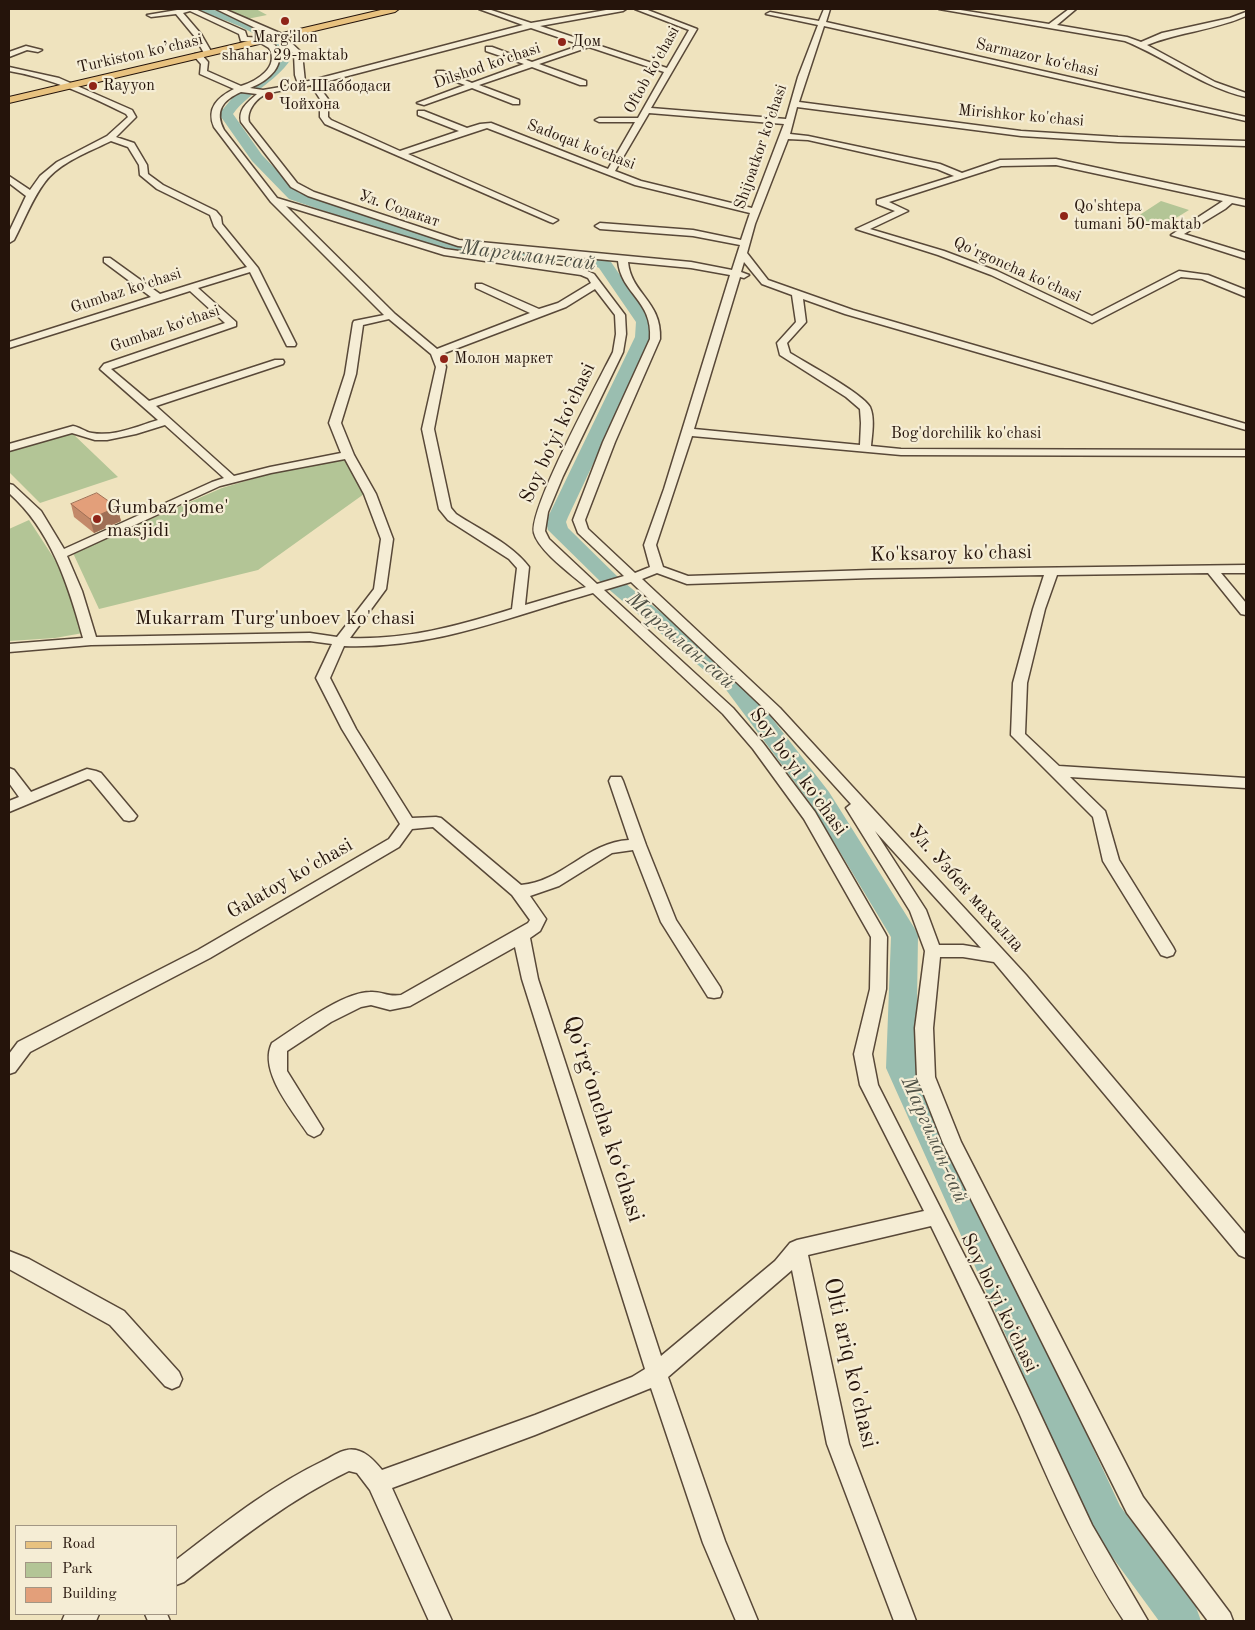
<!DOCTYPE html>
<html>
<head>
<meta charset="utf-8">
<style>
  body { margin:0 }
  #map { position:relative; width:1255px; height:1630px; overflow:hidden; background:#efe3be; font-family:"Old Standard TT",serif }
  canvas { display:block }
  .frame { position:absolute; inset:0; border:10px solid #25140b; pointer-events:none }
  .legend { position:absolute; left:15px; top:1525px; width:162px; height:90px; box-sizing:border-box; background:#f5edd5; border:1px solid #a29684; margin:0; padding:6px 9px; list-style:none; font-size:15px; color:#25140b }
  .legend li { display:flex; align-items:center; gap:10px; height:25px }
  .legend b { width:25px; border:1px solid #a29684 }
</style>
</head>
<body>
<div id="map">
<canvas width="1255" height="1630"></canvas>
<div class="frame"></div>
<ul class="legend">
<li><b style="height:6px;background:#e8c27f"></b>Road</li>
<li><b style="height:14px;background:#b3c596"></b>Park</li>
<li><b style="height:14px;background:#e39f7a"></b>Building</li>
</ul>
</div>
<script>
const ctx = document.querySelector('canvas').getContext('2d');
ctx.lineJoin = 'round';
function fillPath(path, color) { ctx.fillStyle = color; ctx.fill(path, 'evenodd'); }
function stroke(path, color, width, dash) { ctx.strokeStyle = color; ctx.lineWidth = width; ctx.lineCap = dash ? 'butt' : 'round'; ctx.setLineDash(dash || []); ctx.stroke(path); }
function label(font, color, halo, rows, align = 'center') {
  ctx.font = font + ' "Old Standard TT",serif'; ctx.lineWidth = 4.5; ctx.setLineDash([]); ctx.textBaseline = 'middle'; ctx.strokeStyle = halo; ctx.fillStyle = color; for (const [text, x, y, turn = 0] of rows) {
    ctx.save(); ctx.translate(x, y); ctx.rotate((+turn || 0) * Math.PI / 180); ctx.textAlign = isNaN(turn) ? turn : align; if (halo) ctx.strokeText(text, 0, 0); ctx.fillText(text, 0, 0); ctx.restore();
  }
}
const green = new Path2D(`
  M228,9H256L267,15L247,19Z
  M1161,201L1189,210L1163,226L1135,218Z
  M72,433L118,477L40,503L9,472V452Z
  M347,458L364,494L258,570L99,609L73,553L222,488L273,473Z
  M29,520L61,569L83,633L55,638L9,641V529Z`);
const river = new Path2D(`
  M198,9C229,7 278,30 291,59C274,84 249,92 233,114L262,155L299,193L436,239L470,245L602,258L611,262L652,322L653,337L568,517L566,522L568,528L620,579L740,677L829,792L915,929L918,936L916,1068L1120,1506L1196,1607L1201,1621H1159L1094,1532L886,1068L891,937L811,804L724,687L606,587L548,530L546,522L548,517L635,337L636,322L599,268L593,265L470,255L433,248L289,199L252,161L219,114L234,96L274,65L279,59C266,31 227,22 200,11Z`);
const minor = new Path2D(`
  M183,9H195L245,31L247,37L263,38L275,45C288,65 268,81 250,88L263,90L298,84L295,75L294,54L276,38L216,9H224L282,34L302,53L305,82L523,25L479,9H488L531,23L612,9H626L623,11L540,26L667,68L689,30L635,9H645L697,29L651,108L786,119L798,77L818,25L766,14L770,12L819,21L824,9H830L826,22L1246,117V121L824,26L799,102L1021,131L1118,137L1246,141V146L1118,142L1021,136L797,107L790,134L808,136L940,164L962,173L1000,160L1056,159L1246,200V206L1232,203L1225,209L1184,234L1246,253V259L1171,235L1223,201L1056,165L1001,166L889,202L908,211L870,229L944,251L997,271L1092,316L1179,271L1208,275L1246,290V297L1202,279L1181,277L1092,323L991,275L938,255L856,229L895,211L877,204V200L954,176L937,169L808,140L788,139L755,224L747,253L768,280L853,310L1246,424V430L845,314L803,299L806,322L787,343L790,353C806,363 862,393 870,407C875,418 872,435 871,446L901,449L1246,450V456L901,455L692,436L656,545L663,567L688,576L871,570L1246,565V573H1221L1246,603V615L1241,614L1208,573L1057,575L1045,609L1027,683L1025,734L1059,766L1246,778V788L1070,777L1105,811L1119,860L1173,947L1175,951L1173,955L1167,957L1161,955L1103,861L1093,817L1011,735L1013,683L1033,609L1044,575L871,578L687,584L657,573L642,579L780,708L1026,975L1246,1235V1258L1239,1255L994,962L963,957H940L933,1028L935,1077L961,1142L1143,1497L1230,1613L1233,1621H1208L1127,1513L943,1143L917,1077L915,1028L925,951L910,911L846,808L851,804L770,714L631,582L604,590L733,708L763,743L815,812L885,933L887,937L886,989L872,1054L878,1085L986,1298L1092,1525L1148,1621H1124C1081,1556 1051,1486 1020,1415C991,1352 962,1289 931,1226L808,1255L849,1444L916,1621H894L827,1444L792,1270L668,1377L725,1541L758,1621H736L703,1543L651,1388L535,1435L392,1488L452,1621H429L370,1490L357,1473L349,1471C289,1500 237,1541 184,1582L176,1585V1560C223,1524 269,1487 323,1461C330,1458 339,1451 347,1450C362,1447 374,1460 382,1470L535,1415L632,1377L645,1369L522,979L515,947L410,1006L390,1010L371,1005L361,1007L331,1022L287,1051V1071L320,1124L323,1129L320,1134L314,1137L308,1134C293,1111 258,1071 272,1043C295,1028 343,992 370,992C382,991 387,997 401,995L528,923L530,920L512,895L433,827L412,829L399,847L210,958L30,1052L15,1072L9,1074V1054L18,1042L198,950L389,839L400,824L342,729L316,678L332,644L310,641L91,645L9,652V644L83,638C68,584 51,530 9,493V484L13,485L41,511L64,549L212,482L224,478L165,425L136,434L107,440H95L72,433L9,451V444L73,426C80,427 85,432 92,433C114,437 138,426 158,420L100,369L104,364L225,323L190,291L9,348V342L151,297L104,262V258H110L160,294L247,267L214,226L210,215L157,189L140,175L139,165L128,147L111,141C89,152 60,162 45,182C32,199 24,221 14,240L9,243V232L26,196L9,183V176L30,190L40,176L57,162L107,136L128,117L126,114C88,95 51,78 9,71V67L59,78L132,110L136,117L116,137L134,143L147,165L148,174L163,185L216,211L221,217L222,224L258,268L296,344L295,346H287L250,272L198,288L236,322V326L111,369L149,401L275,360H283L284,362L283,364L156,406L234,476L270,467L341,453L329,423L345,374L353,323L354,321L384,315L271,202L214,127C206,108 218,97 234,89L200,74L201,64L194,56L195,54H201L208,62L207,71L241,86C257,81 280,67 269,48L259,42L241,41L239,34L190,11L183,13L201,34L212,53L205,55L195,37L176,14L151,17L147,15ZM531,28L581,45L532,62L492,47H486V51L524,64L472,83L443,71H437V75L465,85L417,103L424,105L472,88L513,104H519V100L479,85L532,67L580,85H586V81L539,64L589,47L664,72L638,118H599L595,120L599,122H635L608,169L491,123L480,124L467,128L424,111H418V115L459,131L400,151L331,120L328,117V99L317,84ZM311,85L320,99V117L325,124L550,222L553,223L558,220L408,154L487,128L635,185L750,213L741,240L693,230L600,223L595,226L600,229L693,236L740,245L732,270L691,262L459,240L314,192L297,183L249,122C246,111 257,97 267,94C278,90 298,89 311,85ZM241,92L257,94C248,102 238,109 241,122L291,187L308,196L458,246L618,261C621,294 653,300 650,339L603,442L573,520L578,533L624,576L597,584L549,539L545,531L548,512L563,476L623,352L626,334L625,315L594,274L583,269L445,249L277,198L224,130C214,111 223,100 241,92ZM649,113L784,124L752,208L641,181L615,171ZM286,206L444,255L581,275L588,278L591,283L558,303L539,309L482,284H476V288L530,313L437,349L395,314ZM628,262L691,268L730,275L664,489L644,545L650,567L635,573L588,529L585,520L615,442L660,339C662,301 631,294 628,262ZM744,262L762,284L792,295L796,322L777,343L780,355L846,397L860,409L861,423L860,445L694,429L740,277L744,278L749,275L741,272ZM595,289L615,315L616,334L613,352C599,380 528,510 534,533C538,550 572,575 586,587L525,605L529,567C512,544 480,530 456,514L451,508L434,429L446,367L442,354L566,307ZM389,319L431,354L436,367L422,429L439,509L448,520L509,559L517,568L512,609C458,626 406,640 350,638L386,589L393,539L376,494L354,455L341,423L356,374L363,325ZM345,459L364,494L381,539L374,589L337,637L310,633L96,637L82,591L67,556L220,486L271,473ZM593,593L723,714L753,749L804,819L871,937L870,989L854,1054L860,1085L924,1211L797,1240L790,1243L775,1261L661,1356L538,979L530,938L540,931L546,919L530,896L559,886L612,853L633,850L661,922L708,997L714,998L720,997L722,992L720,987L676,920L646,845L623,781L621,777H611L609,781L629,840C587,842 562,882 521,885L441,818L436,817L412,818L356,729L330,678L344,646C435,649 507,617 593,593ZM875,831L981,948L963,945H939L926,910Z
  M939,9H954L1049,24L1069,9H1076L1057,25L1127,37L1141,42L1162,33L1230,18L1246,12V16C1215,30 1179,32 1147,45L1215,82L1246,93V97C1202,87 1167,58 1125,41Z
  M26,46L42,50L38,52L27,50L9,57V52Z
  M9,768L14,770L31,792L82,771L87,769L96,771L101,773L137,816L134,820L129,821L124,820L91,780L88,779L9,812V801L19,797L9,783Z
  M9,1251L29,1259L124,1311L179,1372L182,1379L179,1386L172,1389L165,1386L110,1325L9,1269Z
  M65,1614H99L96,1621H62Z
  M145,1614H167L170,1621H148Z`);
const major = new Path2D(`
  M385,9H399L395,12L9,103V97Z`);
const wall = new Path2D(`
  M71,504L117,507L121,521L94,533L74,517Z`);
const shadedWall = new Path2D(`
  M117,507L121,521L94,533L90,519Z`);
const building = new Path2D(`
  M97,493L117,507L90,519L71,504Z`);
const markers = [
  [285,21,5,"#8f2418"],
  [562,42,5,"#8f2418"],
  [93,86,5,"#8f2418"],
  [269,96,5,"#8f2418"],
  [1064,216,5,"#8f2418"],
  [444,359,5,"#8f2418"],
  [97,519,5,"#8f2418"]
];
const farPoinames = [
  ["Marg'ilon",285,38,"center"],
  ["shahar 29-maktab",285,56,"center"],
  ["Дом",572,42],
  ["Rayyon",103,86],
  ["Сой Шаббодаси",279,87],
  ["Чойхона",279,105],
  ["Qo'shtepa",1074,207],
  ["tumani 50-maktab",1074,225],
  ["Молон маркет",454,359]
];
const farStreetnames = [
  ["Turkiston ko’chasi",140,54,-13],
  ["Sarmazor koʻchasi",1037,58,13],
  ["Dilshod koʻchasi",487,66,-19],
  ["Oftob koʻchasi",652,70,-61],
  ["Mirishkor ko'chasi",1021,116,5],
  ["Sadoqat koʻchasi",581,145,21],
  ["Shijoatkor koʻchasi",761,147,-71],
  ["Ул. Содакат",399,209,19],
  ["Qo'rgoncha ko'chasi",1017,270,24],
  ["Gumbaz ko'chasi",126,291,-18],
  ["Gumbaz koʻchasi",165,329,-19],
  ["Bog'dorchilik ko'chasi",966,434]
];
const streetNames = [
  ["Soy boʻyi koʻchasi",558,433,-65],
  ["Ko'ksaroy ko'chasi",951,554,-1],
  ["Mukarram Turg'unboev ko'chasi",275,619],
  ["Soy boʻyi koʻchasi",798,772,54],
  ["Galatoy ko'chasi",290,879,-30],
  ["Ул. Узбек махалла",966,889,48],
  ["Soy boʻyi koʻchasi",999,1303,64]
];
const poiNames = [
  ["Gumbaz jome'",107,508],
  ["masjidi",107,531]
];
const waterNames = [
  ["Маргилан-сай",528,256,7],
  ["Маргилан-сай",680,641,41],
  ["Маргилан-сай",934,1140,66]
];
const nearStreetnames = [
  ["Qo‘rg‘oncha ko‘chasi",603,1119,72],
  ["Olti ariq ko'chasi",850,1363,77]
];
fillPath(green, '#b3c596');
fillPath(river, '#9abeb0');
stroke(minor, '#584838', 3);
stroke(major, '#25140b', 2);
fillPath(minor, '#f5edd5');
fillPath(major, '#e8c27f');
fillPath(wall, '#c38969');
fillPath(shadedWall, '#9f6f55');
fillPath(building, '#e39f7a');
stroke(building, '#9f6f55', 1);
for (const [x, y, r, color] of markers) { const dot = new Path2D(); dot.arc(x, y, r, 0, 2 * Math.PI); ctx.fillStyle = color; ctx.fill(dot); stroke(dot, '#f5edd5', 2); }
label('16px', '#25140b', '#f5edd5', farPoinames, 'left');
label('16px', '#25140b', '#f5edd5', farStreetnames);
label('20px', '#25140b', '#f5edd5', streetNames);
label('20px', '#25140b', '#f5edd5', poiNames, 'left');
label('italic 21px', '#4e5045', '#f5edd5', waterNames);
label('24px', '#25140b', '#f5edd5', nearStreetnames);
</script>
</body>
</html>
